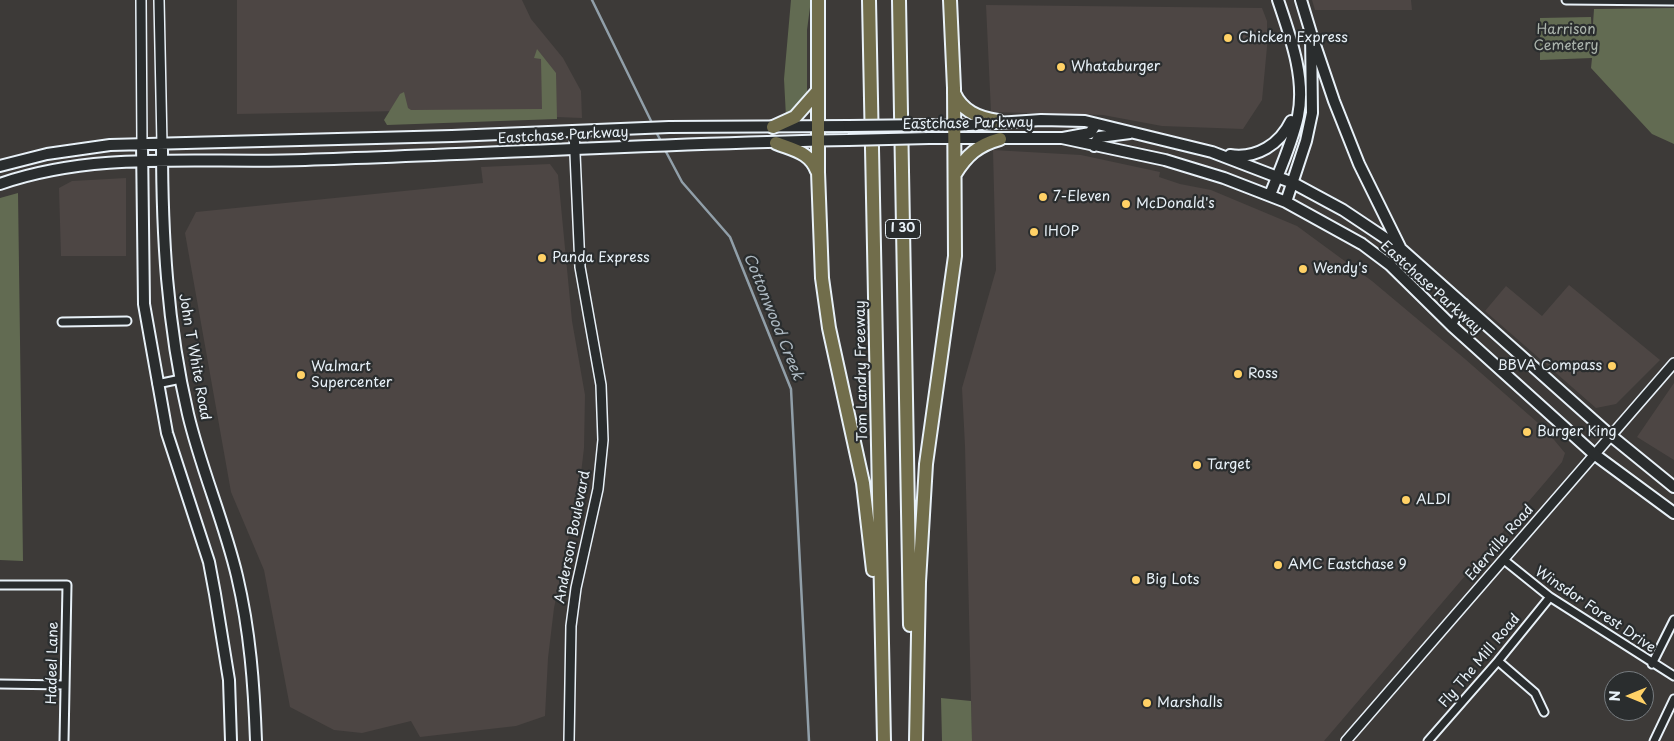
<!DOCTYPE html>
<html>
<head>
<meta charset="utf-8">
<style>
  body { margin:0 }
  #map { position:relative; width:1674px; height:741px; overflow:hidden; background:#3d3a38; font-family:"Playpen Sans",sans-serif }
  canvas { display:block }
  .north { position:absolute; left:1604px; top:671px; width:50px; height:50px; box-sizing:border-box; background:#2a2d2e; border:1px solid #767b7f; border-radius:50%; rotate:270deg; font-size:14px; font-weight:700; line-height:20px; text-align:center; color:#e8f1f8 }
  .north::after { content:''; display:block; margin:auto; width:18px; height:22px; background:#ffd166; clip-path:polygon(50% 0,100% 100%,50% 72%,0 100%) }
</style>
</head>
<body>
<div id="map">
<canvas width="1674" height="741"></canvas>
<div class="north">N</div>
</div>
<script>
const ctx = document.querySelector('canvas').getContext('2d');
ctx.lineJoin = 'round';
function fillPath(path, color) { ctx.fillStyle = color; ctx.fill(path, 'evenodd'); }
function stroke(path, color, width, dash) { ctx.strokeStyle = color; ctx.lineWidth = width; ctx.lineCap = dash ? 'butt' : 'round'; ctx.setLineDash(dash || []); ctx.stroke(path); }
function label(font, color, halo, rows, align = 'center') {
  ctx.font = font + ' "Playpen Sans",sans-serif'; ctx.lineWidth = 4.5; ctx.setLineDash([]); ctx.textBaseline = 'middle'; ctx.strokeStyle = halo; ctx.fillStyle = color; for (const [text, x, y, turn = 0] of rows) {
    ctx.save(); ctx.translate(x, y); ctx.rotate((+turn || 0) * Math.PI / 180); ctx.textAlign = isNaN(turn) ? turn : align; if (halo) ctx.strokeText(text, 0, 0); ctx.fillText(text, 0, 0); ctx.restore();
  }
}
const built = new Path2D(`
  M237,0H522L531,19L563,58L581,91L582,118L402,111L237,114Z
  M1312,0H1411L1412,10H1315Z
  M986,5L1262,8L1267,21V47L1262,100L1243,129L1162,126L1103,115L991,112Z
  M993,150L1081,155L1160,172L1159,177L1180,184L1211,190L1297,226L1372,281L1465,359L1545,429L1565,453L1562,462L1547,480L1324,741H972L965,446L962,388L996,270Z
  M550,164L558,175L572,321L585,395L584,448L577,507L569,535L554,608L548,658L545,716L516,726L420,737L411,721L362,733L334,730L290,707L264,570L231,492L185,233L196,212L483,183L481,167Z
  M126,178V256H61L59,188L72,181Z
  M1569,285L1660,360L1616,404L1596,408L1485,311L1506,286L1542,316Z
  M1674,383V460L1637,437Z`);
const green = new Path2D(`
  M791,0H811L807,30V93L798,110L786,117L784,79Z
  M1674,8V144L1652,134L1591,68L1592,58L1540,60V18L1591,17L1592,39L1594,9Z
  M537,49L556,73L557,119L387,125L384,120L400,94L404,92L408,108L411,110L542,109L541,59L534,58Z
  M18,193L23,561L0,560V198Z
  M941,698L971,701L972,741H942Z`);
const stream = new Path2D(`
  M592,0L653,125
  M655,130L662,143
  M664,148L682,182L730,237L791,389L809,741`);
const minor = new Path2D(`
  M1566,0L1674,1
  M62,322L127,321
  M1452,326L1464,303
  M157,384L181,379
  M1504,560L1550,597L1674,676
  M0,585H67L64,741
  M1498,661L1535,693L1544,712
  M1652,664L1674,620
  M0,684L65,685
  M1428,741L1498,661L1550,597
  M1654,741L1674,699`);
const tertiary = new Path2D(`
  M141,0L142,144
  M159,0L162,144
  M569,741L571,626L576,588L598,489L603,440L601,385L580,267L574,131
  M1346,741L1674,363`);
const secondary = new Path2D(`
  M1311,33L1334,101L1359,164L1400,247
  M929,125L954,126L1041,120L1085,121L1212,152L1293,183L1343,210L1400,248L1610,435L1674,487
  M929,138H1062L1165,160L1224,178L1286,202L1362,244L1390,265L1452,326L1594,454L1674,513
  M1063,138L1090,133L1096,124
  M142,144L144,304L167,433L209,562L215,594L229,680L231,741
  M162,144C162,234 167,325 188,414C201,469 224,521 237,576C250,631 254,685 256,741
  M1094,146L1099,137L1130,133
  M1230,155C1257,159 1280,144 1291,121
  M0,166L47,154L110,145L452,136L669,127L849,126
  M0,184C97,150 204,164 305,160C486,154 667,143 848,140
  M1270,195C1280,169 1292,144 1298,116C1306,78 1290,36 1278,0
  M1286,202L1306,141L1312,113L1311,33L1301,0`);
const motorway = new Path2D(`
  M818,0V172L822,278L829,328L863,483L873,570
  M869,0L884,741
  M899,0L910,625
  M954,93C962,111 978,118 998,121
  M773,127L795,117L817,92
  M776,143C793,150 810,152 817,171
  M955,174C967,155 978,145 1000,139
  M916,741L919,582L926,464L955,256L954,88L950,0`);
const secondaryBridge = new Path2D(`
  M849,126L929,125
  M848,140L929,138`);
const markers = [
  [1228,38,5,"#ffd166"],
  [1061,67,5,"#ffd166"],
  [1043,197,5,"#ffd166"],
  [1126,204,5,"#ffd166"],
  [1034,232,5,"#ffd166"],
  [542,258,5,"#ffd166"],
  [1303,269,5,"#ffd166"],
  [1612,366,5,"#ffd166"],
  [1238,374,5,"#ffd166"],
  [301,375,5,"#ffd166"],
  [1527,432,5,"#ffd166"],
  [1197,465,5,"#ffd166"],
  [1406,500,5,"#ffd166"],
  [1278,565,5,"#ffd166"],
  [1136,580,5,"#ffd166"],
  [1147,703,5,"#ffd166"]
];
const shields = [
  [903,229,35]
];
const shieldNames = [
  ["I 30",903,229]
];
const parkNames = [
  ["Harrison",1566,30],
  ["Cemetery",1566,46]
];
const poiNames = [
  ["Chicken Express",1238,38],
  ["Whataburger",1071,67],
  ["7-Eleven",1053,197],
  ["McDonald's",1136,204],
  ["IHOP",1044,232],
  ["Panda Express",552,258],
  ["Wendy's",1313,269],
  ["BBVA Compass",1602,366,"right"],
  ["Walmart",311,367],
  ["Supercenter",311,383],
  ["Ross",1248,374],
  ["Burger King",1537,432],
  ["Target",1207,465],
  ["ALDI",1416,500],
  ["AMC Eastchase 9",1288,565],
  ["Big Lots",1146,580],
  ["Marshalls",1157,703]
];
const streetNames = [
  ["Eastchase Parkway",968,124,-1],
  ["Eastchase Parkway",563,136,-3],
  ["Eastchase Parkway",1431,288,42],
  ["John T White Road",194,357,80],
  ["Tom Landry Freeway",862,371,-91],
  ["Anderson Boulevard",573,537,-79],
  ["Ederville Road",1500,543,-49],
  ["Winsdor Forest Drive",1595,610,34],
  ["Fly The Mill Road",1480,661,-50],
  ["Hadeel Lane",53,663,-89]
];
const waterNames = [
  ["Cottonwood Creek",773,317,68]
];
fillPath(built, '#4d4644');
fillPath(green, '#626b52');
stroke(stream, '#919fa9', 2.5);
stroke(minor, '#e8f1f8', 11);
stroke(tertiary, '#e8f1f8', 12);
stroke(secondary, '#e8f1f8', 14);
stroke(motorway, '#e8f1f8', 16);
stroke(minor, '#2a2d2e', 7);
stroke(tertiary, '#2a2d2e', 9);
stroke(secondary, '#2a2d2e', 10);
stroke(motorway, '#716d4b', 12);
stroke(secondaryBridge, '#e8f1f8', 14, []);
stroke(secondaryBridge, '#2a2d2e', 10);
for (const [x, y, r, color] of markers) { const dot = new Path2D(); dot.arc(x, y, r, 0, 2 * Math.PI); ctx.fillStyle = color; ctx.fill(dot); stroke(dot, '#2a2d2e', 2); }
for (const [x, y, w] of shields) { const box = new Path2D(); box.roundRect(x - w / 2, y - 9.5, w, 19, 4); ctx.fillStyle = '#2a2d2e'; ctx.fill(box); stroke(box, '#e8f1f8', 1); }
label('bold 12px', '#e8f1f8', null, shieldNames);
label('14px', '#acb5ad', '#2a2d2e', parkNames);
label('14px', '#e8f1f8', '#2a2d2e', poiNames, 'left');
label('14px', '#e8f1f8', '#2a2d2e', streetNames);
label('italic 15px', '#aebac3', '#2a2d2e', waterNames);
</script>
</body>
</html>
